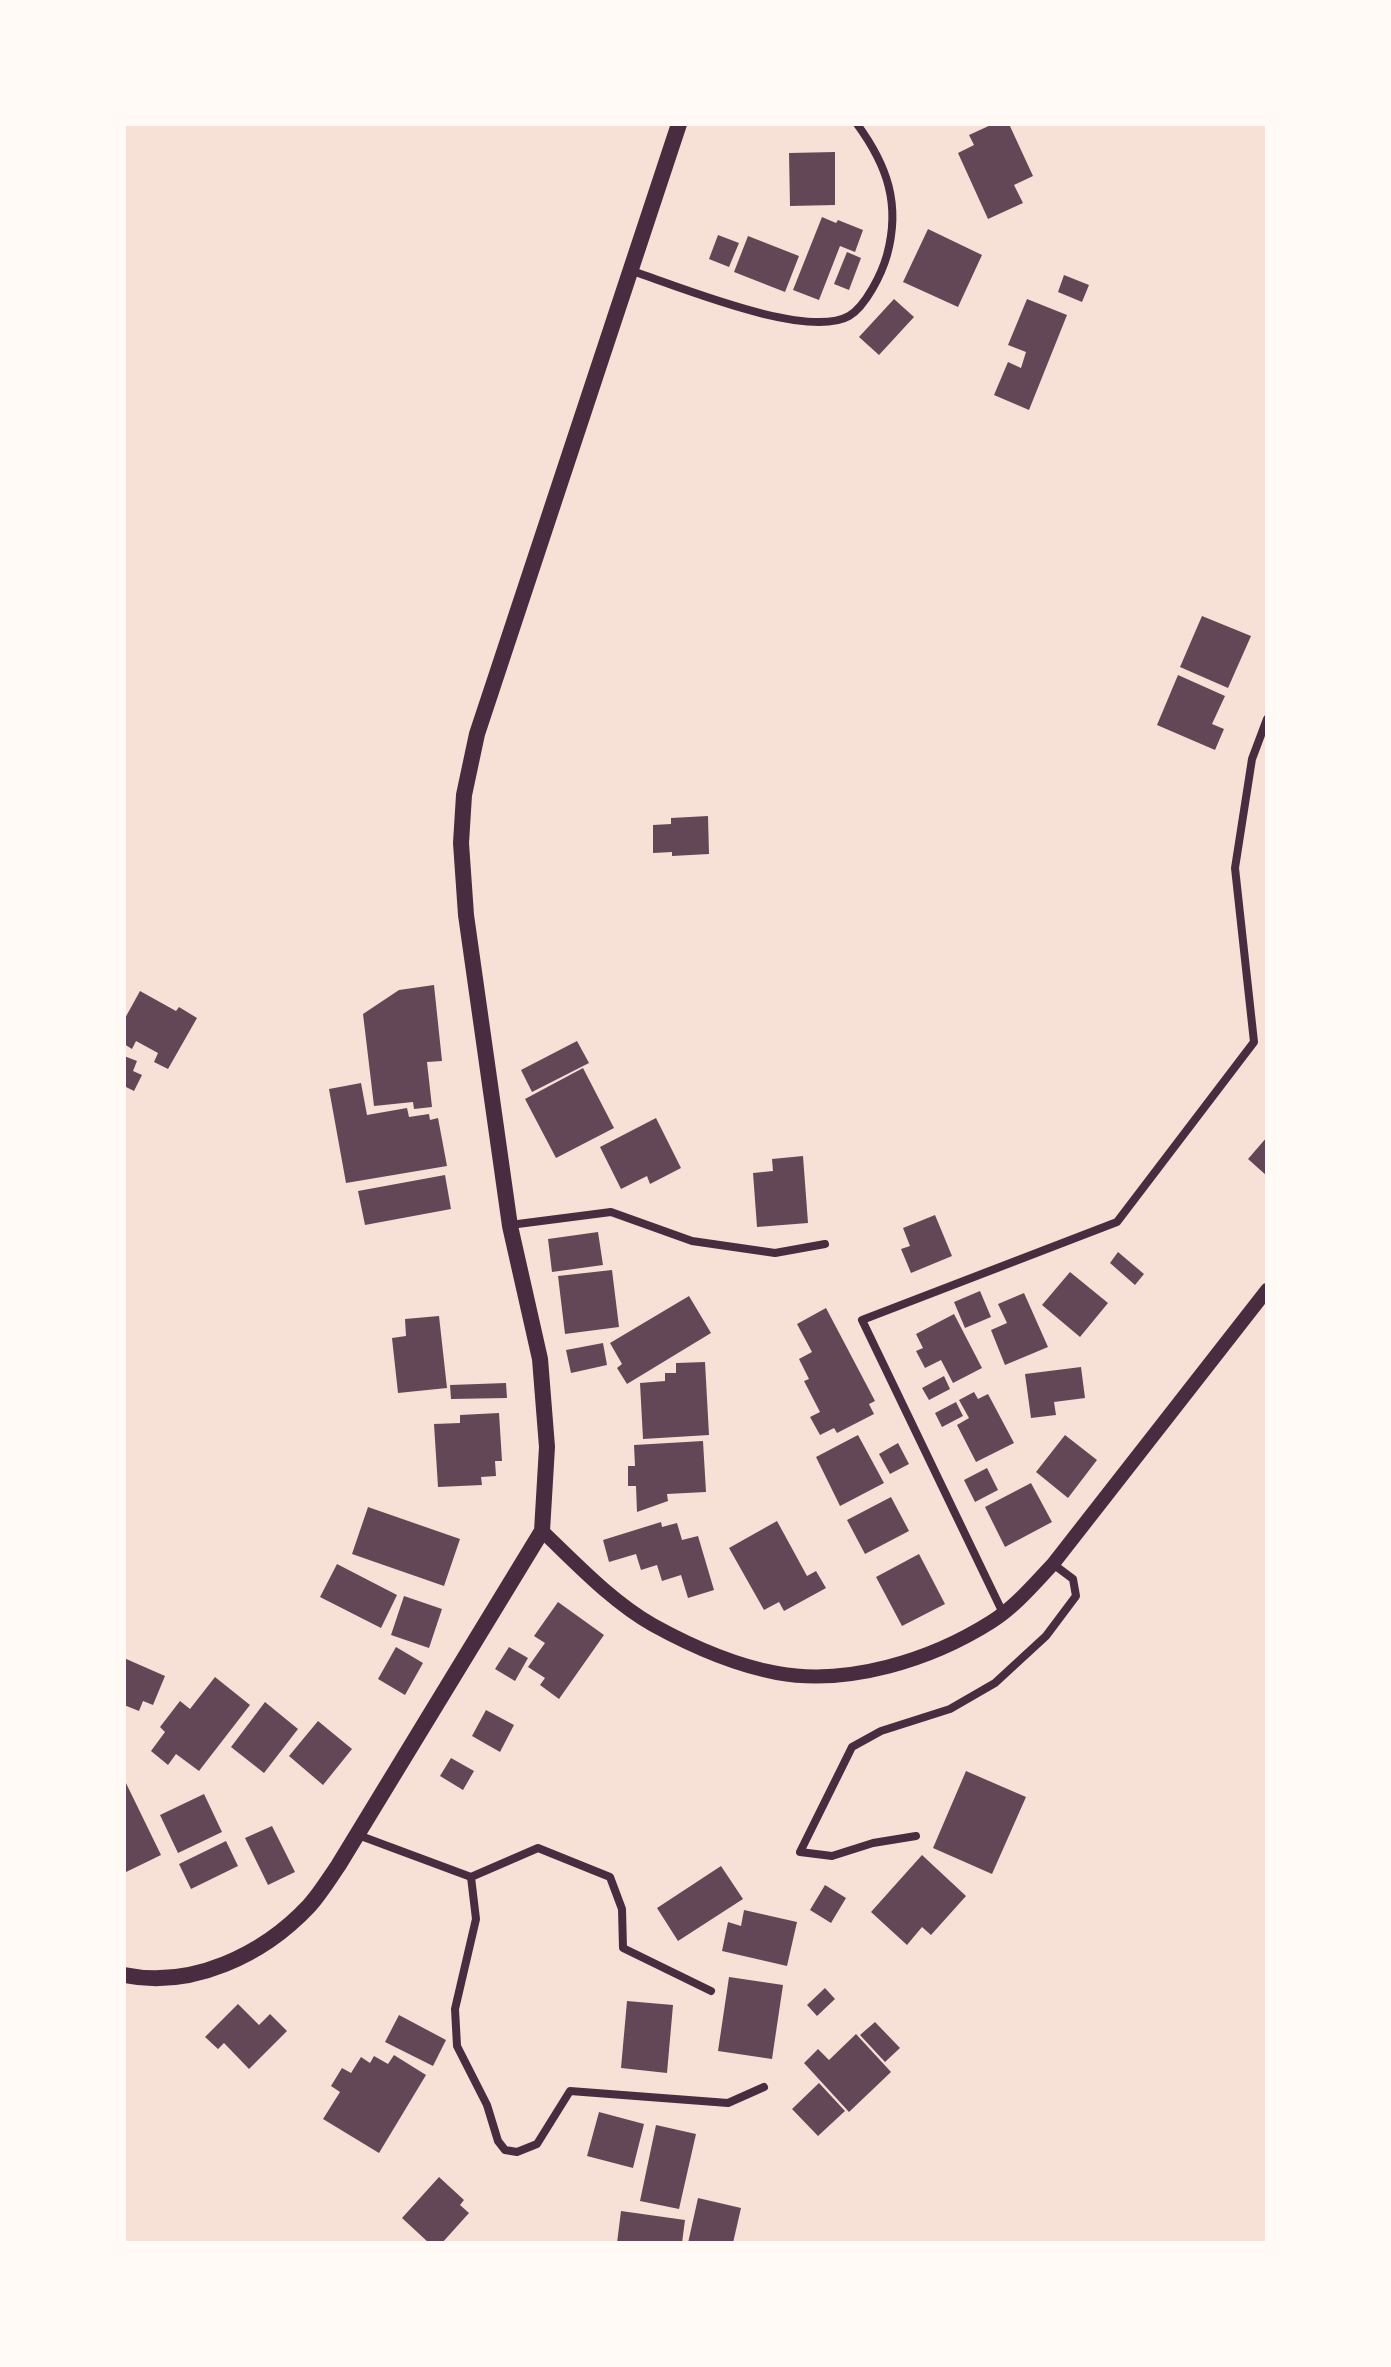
<!DOCTYPE html>
<html>
<head>
<meta charset="utf-8">
<style>
  body { margin:0 }
  #map { position:relative; width:1391px; height:2367px; overflow:hidden; background:#f7e1d7; font-family:"IBM Plex Sans",sans-serif }
  canvas { display:block }
  .frame { position:absolute; inset:0; border:126px solid #fffaf5; pointer-events:none }
</style>
</head>
<body>
<div id="map">
<canvas width="1391" height="2367"></canvas>
<div class="frame"></div>
</div>
<script>
const ctx = document.querySelector('canvas').getContext('2d');
ctx.lineJoin = 'round';
function fillPath(path, color) { ctx.fillStyle = color; ctx.fill(path, 'evenodd'); }
function stroke(path, color, width, dash) { ctx.strokeStyle = color; ctx.lineWidth = width; ctx.lineCap = dash ? 'butt' : 'round'; ctx.setLineDash(dash || []); ctx.stroke(path); }
const building = new Path2D(`
  M993,124H1009L1033,176L1014,185L1023,203L988,219L958,153L974,145L969,135Z
  M835,152V205L790,206L789,153Z
  M822,217L836,223L838,220L863,230L855,252L840,246L819,300L793,290Z
  M928,229L982,255L958,307L903,282Z
  M718,235L739,243L729,267L709,259Z
  M748,236L799,256L785,292L734,272Z
  M847,252L861,258L849,290L834,284Z
  M1064,275L1089,285L1082,302L1058,292Z
  M894,299L914,317L879,355L859,337Z
  M1027,299L1067,315L1029,410L994,395L1008,362L1021,368L1026,352L1008,345Z
  M1202,616L1251,636L1228,688L1180,667Z
  M1178,675L1225,696L1212,724L1224,729L1215,750L1157,725Z
  M708,816L709,854L672,856V852L653,853V825L671,824V818Z
  M434,985L442,1061L427,1062L432,1107L414,1109L413,1102L374,1106L363,1014L399,990Z
  M140,991L176,1011L179,1007L197,1018L168,1069L154,1062L158,1053L136,1041L132,1049L124,1044V1020Z
  M577,1041L589,1063L532,1092L521,1070Z
  M124,1056L137,1061L133,1071L142,1075L134,1091L124,1086Z
  M583,1068L614,1128L556,1158L525,1099Z
  M361,1083L367,1115L407,1108L409,1117L429,1114L430,1120L438,1118L447,1166L346,1183L329,1089Z
  M656,1118L681,1168L650,1184L647,1176L621,1189L600,1147Z
  M1267,1137V1176L1248,1159Z
  M803,1156L808,1223L757,1227L753,1173L773,1171L772,1159Z
  M445,1175L451,1209L365,1225L358,1191Z
  M935,1215L952,1256L911,1273L901,1249L910,1246L903,1228Z
  M598,1232L603,1265L552,1272L548,1239Z
  M1118,1252L1144,1274L1135,1285L1110,1263Z
  M612,1270L619,1327L565,1334L558,1276Z
  M1070,1272L1108,1303L1080,1337L1042,1305Z
  M980,1291L991,1317L965,1328L954,1302Z
  M1024,1293L1048,1347L1005,1365L991,1330L1007,1323L998,1304Z
  M689,1296L711,1333L627,1384L617,1368L622,1364L610,1343Z
  M826,1308L875,1401L869,1404L874,1414L837,1433L834,1428L820,1435L810,1417L820,1412L804,1381L809,1379L799,1359L812,1352L797,1324Z
  M954,1314L982,1368L953,1383L941,1360L925,1368L916,1351L923,1348L916,1334Z
  M439,1316L447,1388L398,1393L392,1338L406,1336L405,1319Z
  M603,1343L607,1365L571,1373L566,1350Z
  M705,1362L709,1435L643,1439L640,1383L665,1381V1373H676V1363Z
  M1081,1367L1085,1398L1054,1402L1056,1415L1031,1418L1025,1374Z
  M944,1376L950,1389L929,1400L922,1388Z
  M506,1383L507,1398L451,1399L450,1385Z
  M974,1392L978,1399L988,1394L1014,1443L976,1462L957,1425L969,1418L959,1400Z
  M956,1402L963,1416L942,1427L935,1413Z
  M499,1413L502,1461H495L496,1476L481,1477L482,1485L438,1487L434,1424L460,1423V1415Z
  M858,1435L884,1483L840,1506L816,1457Z
  M1065,1435L1097,1460L1068,1498L1036,1472Z
  M703,1441L706,1492L667,1494L668,1501L637,1512L636,1486H628V1466H635L634,1445Z
  M898,1443L909,1464L890,1474L879,1454Z
  M987,1468L998,1490L975,1502L964,1480Z
  M1031,1483L1052,1522L1005,1547L985,1507Z
  M891,1497L909,1531L865,1554L847,1520Z
  M368,1507L460,1539L444,1586L352,1554Z
  M777,1521L807,1576L816,1571L826,1588L784,1611L779,1602L764,1610L729,1548Z
  M661,1522L662,1527L677,1523L682,1540L698,1536L714,1590L688,1598L681,1575L662,1581L657,1565L641,1570L636,1554L609,1562L603,1540Z
  M919,1554L945,1604L902,1626L876,1577Z
  M337,1564L397,1595L381,1628L320,1597Z
  M404,1596L442,1609L429,1648L391,1635Z
  M558,1602L604,1635L559,1699L540,1685L545,1678L528,1667L545,1643L534,1636Z
  M396,1647L423,1663L405,1695L378,1679Z
  M509,1647L528,1658L515,1681L495,1669Z
  M124,1658L165,1676L153,1705L143,1701L139,1711L124,1705Z
  M215,1677L250,1705L199,1771L176,1754L168,1765L151,1751L165,1732L160,1727L180,1701L190,1709Z
  M265,1702L298,1729L264,1773L231,1747Z
  M486,1710L514,1725L500,1752L472,1736Z
  M318,1721L352,1749L323,1785L289,1756Z
  M451,1758L474,1771L463,1790L440,1776Z
  M966,1771L1026,1797L992,1874L933,1848Z
  M124,1779L161,1855L124,1873Z
  M204,1794L222,1832L178,1853L160,1815Z
  M272,1826L295,1872L268,1885L245,1838Z
  M226,1841L238,1866L191,1889L179,1864Z
  M922,1855L966,1896L931,1935L922,1927L907,1945L871,1912Z
  M721,1866L743,1899L678,1941L657,1908Z
  M825,1885L846,1898L831,1923L810,1910Z
  M744,1910L797,1922L787,1966L722,1951L728,1922L741,1926Z
  M729,1977L783,1985L772,2059L718,2051Z
  M825,1988L835,1999L817,2016L807,2005Z
  M627,2001L673,2005L667,2073L621,2068Z
  M238,2004L259,2025L270,2014L287,2031L249,2069L224,2043L218,2049L205,2037Z
  M399,2015L446,2040L433,2066L385,2042Z
  M875,2022L900,2048L885,2062L860,2035Z
  M856,2034L891,2072L849,2112L804,2063L818,2049L829,2060Z
  M394,2055L426,2075L379,2153L323,2119L340,2092L331,2086L342,2068L351,2073L361,2057L370,2063L374,2056L388,2064Z
  M819,2083L845,2111L818,2136L792,2109Z
  M599,2112L644,2124L633,2168L587,2156Z
  M656,2125L696,2134L679,2209L640,2201Z
  M439,2177L464,2200L460,2205L469,2213L442,2243H429L402,2218Z
  M698,2198L741,2208L733,2243H688Z
  M621,2211L685,2220L682,2243H617Z`);
const minor = new Path2D(`
  M632,271C678,286 807,340 849,316C866,306 882,273 887,255C901,204 887,165 857,124
  M510,1225L611,1212L692,1241L775,1253L825,1244
  M1003,1613L862,1320L1117,1222L1254,1042L1235,868L1252,759L1267,719
  M358,1835L471,1877L476,1919L455,2009L457,2046L487,2105L498,2141L505,2150L517,2152L537,2144L570,2091L728,2103L764,2087
  M916,1836L873,1843L832,1856L800,1852L852,1747L881,1731L950,1709L995,1683L1046,1636L1076,1596L1073,1579L1053,1564
  M471,1877L538,1848L610,1877L622,1909L623,1948L711,1991`);
const tertiary = new Path2D(`
  M542,1531C577,1564 611,1601 653,1625C691,1646 734,1665 777,1673C848,1686 931,1660 991,1622C1015,1607 1034,1584 1053,1564L1267,1290`);
const secondary = new Path2D(`
  M124,1975C192,1989 263,1955 309,1906C320,1894 329,1879 338,1866L542,1531L547,1447L540,1359L510,1226L466,915L461,843L464,795L477,734L679,124`);
fillPath(building, '#644757');
stroke(minor, '#4a2c40', 8);
stroke(tertiary, '#4a2c40', 14);
stroke(secondary, '#4a2c40', 16);
</script>
</body>
</html>
